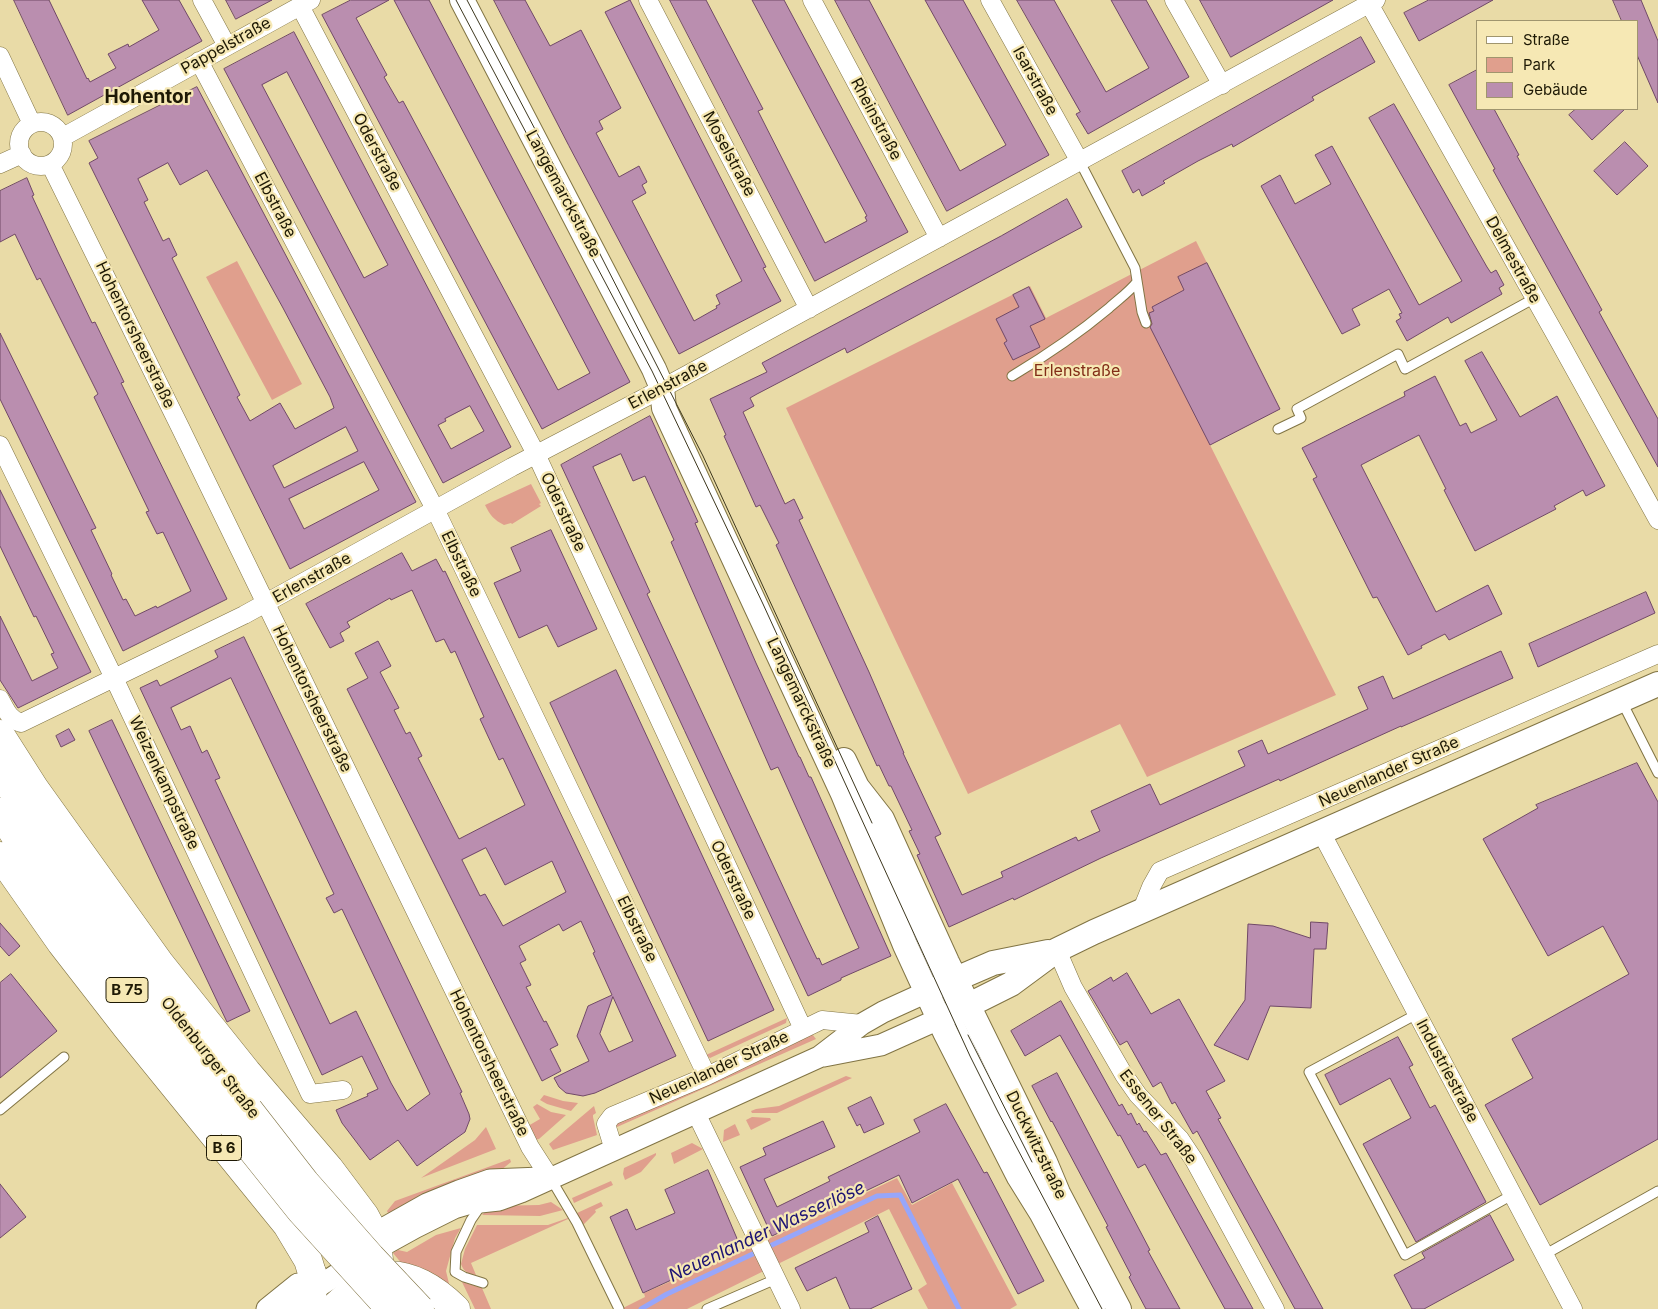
<!DOCTYPE html>
<html>
<head>
<meta charset="utf-8">
<style>
  body { margin:0 }
  #map { position:relative; width:1658px; height:1309px; overflow:hidden; background:#e9dba7; font-family:Inter,sans-serif }
  canvas { display:block }
  .legend { position:absolute; left:1476px; top:20px; width:162px; height:90px; box-sizing:border-box; background:#f6e8b4; border:1px solid #a0956e; margin:0; padding:6px 9px; list-style:none; font-size:15px; color:#1e1905 }
  .legend li { display:flex; align-items:center; gap:10px; height:25px }
  .legend b { width:25px; border:1px solid #a0956e }
</style>
</head>
<body>
<div id="map">
<canvas width="1658" height="1309"></canvas>
<ul class="legend">
<li><b style="height:6px;background:#fff"></b>Straße</li>
<li><b style="height:14px;background:#e09f8d"></b>Park</li>
<li><b style="height:14px;background:#ba8eaf"></b>Gebäude</li>
</ul>
</div>
<script>
const ctx = document.querySelector('canvas').getContext('2d');
ctx.lineJoin = 'round';
function fillPath(path, color) { ctx.fillStyle = color; ctx.fill(path, 'evenodd'); }
function stroke(path, color, width, dash) { ctx.strokeStyle = color; ctx.lineWidth = width; ctx.lineCap = dash ? 'butt' : 'round'; ctx.setLineDash(dash || []); ctx.stroke(path); }
function label(font, color, halo, rows, align = 'center') {
  ctx.font = font + ' Inter,sans-serif'; ctx.lineWidth = 4.5; ctx.setLineDash([]); ctx.textBaseline = 'middle'; ctx.strokeStyle = halo; ctx.fillStyle = color; for (const [text, x, y, turn = 0] of rows) {
    ctx.save(); ctx.translate(x, y); ctx.rotate((+turn || 0) * Math.PI / 180); ctx.textAlign = isNaN(turn) ? turn : align; if (halo) ctx.strokeText(text, 0, 0); ctx.fillText(text, 0, 0); ctx.restore();
  }
}
const green = new Path2D(`
  M1196,241L1280,409L1210,445L1336,695L1147,777L1120,724L968,794L786,408L1030,286L1046,318Z
  M237,261L302,384L272,400L206,277Z
  M531,484L541,503L539,504L541,506L512,524L511,523L504,525C494,520 490,515 485,505Z
  M787,1018L786,1023L710,1058L706,1055Z
  M812,1034L816,1039L617,1127L615,1121Z
  M846,1076L852,1078L777,1113H752L751,1111L756,1109L779,1106Z
  M544,1095L563,1101L578,1103L571,1111L547,1104L540,1100Z
  M537,1104L551,1112L566,1115L539,1139L535,1140L528,1126L540,1119L533,1107Z
  M594,1106L596,1113L593,1115V1117L597,1135L553,1150L549,1144Z
  M752,1117L770,1118L771,1120L751,1130L746,1120Z
  M735,1124L740,1135L723,1142L724,1130Z
  M486,1127L496,1149L421,1178L475,1140Z
  M692,1143L703,1149L674,1164L671,1153Z
  M656,1153V1155L641,1172L625,1180L623,1174L624,1168Z
  M510,1159L511,1162L500,1171L390,1217L387,1211L395,1201Z
  M897,1178L912,1205L952,1183L1017,1305L1010,1309H928L918,1290L927,1284L889,1209L687,1309H621L645,1297L644,1293L777,1235Z
  M611,1181L613,1185L574,1203L572,1198Z
  M551,1202L563,1210L540,1216L482,1215L491,1206L539,1205Z
  M601,1202L603,1206L595,1210L596,1212L582,1226L577,1213Z
  M568,1218V1219L471,1263L476,1275C468,1274 464,1272 461,1264L465,1249L477,1225H548Z
  M461,1228L455,1238L446,1271L450,1288L403,1265L393,1253L398,1250L407,1252L436,1235Z
  M462,1282L482,1288L491,1309H475Z`);
const stream = new Path2D(`
  M641,1309L667,1294L877,1196L900,1195L959,1309`);
const building = new Path2D(`
  M14,0H49L87,79L88,78L90,82L116,68L108,54L128,44L129,47L159,30L142,0H179L202,41L68,115Z
  M226,0H272L236,19Z
  M351,0H389L356,18L387,75L384,77L399,103L403,101L558,390L590,373L394,0H429L630,382L542,429L322,15Z
  M494,0H525L550,46L581,30L621,108L599,121L603,129L596,133L619,177L639,166L647,182L642,185L646,193L632,201L694,321L717,308L716,306L720,304L716,295L742,281L605,12L630,0L766,267L763,268L781,301L679,354L569,146Z
  M670,0H706L763,109L758,111L825,243L867,221L865,217L867,216L752,0H784L908,232L815,281Z
  M835,0H869L960,171L1006,145L925,0H963L1049,155L947,211Z
  M1017,0H1054L1106,92L1149,68L1111,0H1146L1189,77L1088,134L1076,114L1080,112Z
  M1200,0H1333L1231,57Z
  M1429,0H1493L1419,41L1404,13Z
  M1613,0H1641L1658,41V103L1637,55V21H1622Z
  M294,32L511,447L443,483L224,69ZM287,72L388,265L364,278L262,85ZM470,406L484,431L451,449L438,425L446,421L445,419Z
  M1361,37L1375,62L1312,97L1314,100L1233,147L1232,144L1198,161L1163,181L1165,183L1142,196L1139,189L1133,193L1122,171Z
  M1477,70V109H1494L1519,155L1517,156L1602,310L1599,312L1658,419V467L1493,170L1495,169L1449,85Z
  M197,87L416,502L290,569L89,163L98,158L89,141ZM168,163L180,185L207,170L283,308L330,397L334,408L295,429L280,403L250,421L237,397L240,395L172,258L177,255L169,238L163,241L144,202L148,200L138,179ZM346,427L358,451L284,488L273,466ZM364,462L379,490L304,529L289,499Z
  M1394,104L1487,267L1491,273L1496,270L1504,285L1499,288L1502,294L1451,323L1448,317L1407,341L1396,321L1401,318L1399,314L1402,313L1389,289L1352,309L1360,325L1342,334L1261,186L1280,175L1295,204L1331,184L1315,155L1332,146L1419,305L1462,281L1369,118Z
  M1576,109H1625L1592,140L1569,115Z
  M1625,142L1648,166L1617,195L1594,171Z
  M27,178L34,195L32,196L58,252L92,323L95,322L109,351L124,382L121,383L227,599L123,651L0,399V333L96,528L91,530L112,574L111,575L123,600L126,599L135,616L156,606L157,608L191,591L163,532L157,534L146,512L149,511L94,397L98,394L40,278L37,280L15,234L0,242V191Z
  M1067,199L1082,227L847,353L845,348L757,394L750,398L754,406L743,412L785,504L794,499L803,518L799,520L869,672L904,753H903L941,834L935,837L962,895L1003,877L1001,872L1076,837L1078,841L1100,831L1091,811L1130,793L1150,784L1160,805L1245,766L1238,751L1262,740L1268,754L1368,709L1358,687L1383,676L1393,699L1501,651L1513,678L1401,727V726L1280,781L1279,779L1101,858L1014,900L1013,898L949,927L917,855L920,854L909,831L912,830L891,786H889L879,765L877,766L776,545L779,543L760,505L756,507L724,436L726,435L710,399L767,372L762,363L1001,236Z
  M1207,263L1280,409L1210,445L1150,327L1152,324L1149,313L1154,311L1152,307L1184,290L1178,277Z
  M1029,287L1045,319L1030,326L1040,347L1013,360L1004,343L1007,341L996,319L1019,307L1013,295Z
  M1482,352L1520,417L1557,396L1605,486L1586,496L1583,490L1554,506L1556,509L1475,551L1444,490L1446,489L1419,435L1361,465L1436,612L1488,585L1502,614L1449,640L1445,634L1421,646L1422,648L1408,655L1377,597L1373,598L1313,479L1317,477L1302,448L1405,396L1404,392L1435,376L1460,426L1466,423L1471,433L1497,420L1465,361Z
  M650,416L698,522L695,523L756,663L799,757H800L809,777H811L891,956L841,978V980L808,996L561,465ZM621,454L633,481L645,476L674,540L671,542L771,770L778,767L859,948L822,965L819,958L817,959L805,934L647,594L650,592L593,467Z
  M0,490L91,672L18,708L0,680V616L32,681L58,668L51,654L54,653L36,616L34,617L0,546Z
  M551,530L597,629L558,647L547,625L519,638L494,583L521,571L511,548Z
  M402,553L412,571L436,559L443,572L445,571L676,1056L595,1093L583,1096L566,1093L559,1087L554,1078L589,1061L577,1036L588,1006L612,995L593,953L595,952L581,921L563,931L559,924L519,946L526,960L520,963L531,985L526,987L544,1022L546,1021L558,1045L550,1049L561,1071L542,1081L347,689L368,678L355,653L378,641L391,666L380,672L399,708L394,710L406,734L410,732L422,756L418,758L459,839L525,805L503,758L499,760L480,719L484,717L455,651L451,653L444,639L436,642L412,590L391,600L390,598L347,622L350,627L340,633L344,641L330,648L306,604ZM486,848L505,885L552,861L566,892L503,926L485,894L480,896L462,860ZM613,997L633,1041L609,1052L600,1034Z
  M1646,592L1655,613L1538,667L1529,644Z
  M244,637L462,1092L460,1093L469,1114L470,1119L465,1132L417,1166L398,1140L370,1160L342,1123L336,1110L368,1096L367,1094L378,1089L362,1056L322,1075L140,688L157,680L160,686L215,659L218,657L215,651ZM231,678L334,894L326,898L334,913L342,909L430,1094L407,1111L391,1083L356,1011L330,1024L215,780L220,778L207,750L202,753L190,726L181,730L171,708Z
  M616,670L774,1010L708,1041L550,703Z
  M112,720L250,1011L227,1022L89,731Z
  M69,729L75,740L61,747L56,736Z
  M1637,763L1658,802V1139L1540,1205L1485,1105L1533,1078L1512,1039L1629,974L1603,926L1548,956L1483,839L1538,808L1536,805Z
  M1311,922L1328,923L1326,949H1314L1311,1008L1270,1006L1248,1060L1214,1045L1245,1000L1248,924L1273,926L1310,938Z
  M0,923L20,946L9,956L0,946Z
  M1127,973L1151,1014L1179,999L1225,1081L1206,1091L1221,1118L1218,1119L1323,1309H1295L1197,1131L1193,1134L1175,1102L1172,1104L1161,1082L1153,1087L1127,1041L1120,1045L1088,991L1111,977L1113,981Z
  M11,974L57,1031L0,1078V983Z
  M1061,1001L1119,1106L1122,1104L1128,1115L1131,1113L1137,1125L1139,1123L1144,1132L1146,1131L1161,1155L1166,1153L1253,1309H1225L1145,1164L1138,1168L1120,1135L1118,1136L1060,1035L1025,1056L1011,1031Z
  M1398,1037L1413,1065L1409,1067L1430,1108L1435,1105L1486,1202L1416,1242L1363,1144L1411,1118L1390,1078L1340,1105L1325,1075Z
  M1057,1073L1150,1250L1148,1251L1180,1309H1146L1129,1277L1131,1275L1106,1227L1108,1226L1052,1121L1051,1122L1032,1086Z
  M871,1097L884,1124L864,1133L860,1124L857,1126L848,1108Z
  M946,1104L984,1173L987,1172L1044,1281L1018,1294L958,1179L912,1203L899,1175L772,1236L740,1167L766,1155L763,1148L823,1121L835,1147L764,1179L777,1207L830,1181L828,1177L920,1132L914,1120Z
  M708,1170L741,1248L643,1293L610,1217L627,1209L636,1230L675,1213L665,1190Z
  M0,1184L26,1217L0,1238Z
  M1490,1215L1514,1260L1424,1309H1412L1394,1275L1425,1258L1422,1253Z
  M878,1216L912,1289L870,1309H850L836,1277L807,1291L795,1268L869,1232L865,1223Z`);
const service = new Path2D(`
  M1080,162L1135,268L1142,312L1146,323
  M1012,376C1047,355 1078,334 1109,308C1119,299 1129,292 1137,282
  M1278,429L1301,418L1297,409L1398,354L1405,369L1535,298
  M1621,700L1658,773
  M860,807L974,1055L1060,1223
  M1417,1014L1309,1072L1405,1255L1512,1195
  M0,1110L64,1057
  M551,1179L577,1223L619,1309
  M482,1204L471,1220L456,1252L455,1272L464,1277L483,1283
  M1544,1255L1658,1191
  M707,1309L776,1279`);
const minor = new Path2D(`
  M202,0L227,46
  M648,0L809,309
  M812,0L939,238
  M990,0L1080,162
  M1174,0L1222,85
  M1367,0L1559,341L1658,520
  M300,6L536,454L803,1029
  M0,56L32,124
  M199,61L435,509L707,1076
  M19 144a22 22 0 1 1 44 0a22 22 0 1 1-44 0Z
  M63,137L311,0
  M0,164L22,154
  M50,164L181,429L530,1147L550,1178
  M0,445L114,678L310,1094L343,1090
  M0,699C6,710 9,719 21,723L244,615L512,467L648,396L1376,0
  M1321,832L1573,1309
  M1141,912L1151,887L1160,871L1658,654
  M1057,950L1073,987L1124,1075L1138,1095L1180,1139L1194,1160L1275,1309
  M696,1113L791,1309
  M614,1150L606,1124L612,1116L707,1076L822,1020L862,1024`);
const tertiary = new Path2D(`
  M824,1056L881,1045L939,1019
  M363,1240L427,1204L459,1191L490,1180L541,1178
  M267,1309L298,1284
  M289,1309L313,1290L378,1248L416,1227L454,1208L471,1203L499,1200L521,1192L819,1057L862,1024L883,1012L927,992`);
const secondary = new Path2D(`
  M462,0L654,369L662,388L664,408L843,794L905,945L945,1032L1019,1177L1042,1214L1093,1309
  M844,760L857,787L882,819L947,962L1045,1162L1058,1193L1119,1309
  M942,985L993,963L1048,952
  M955,1012L1011,984L1057,950L1094,932L1658,684`);
const trunk = new Path2D(`
  M0,734L35,789L159,962L247,1072L329,1168L365,1216L374,1233
  M0,769L19,802L86,898L249,1110
  M0,812L31,861L99,954L232,1125
  M0,856L61,943L127,1028L287,1225L308,1260L312,1273`);
const motorway = new Path2D(`
  M308,1309L313,1290L312,1273
  M332,1309C345,1298 362,1279 380,1276C409,1271 437,1290 456,1309
  M365,1309C381,1278 383,1267 374,1233`);
const tram = new Path2D(`
  M456,0L652,371L763,604L970,1056L998,1112L1102,1309
  M467,0L577,209L703,456L872,823
  M968,1035L1032,1162`);
const trunkBridge = new Path2D(`
  M249,1110L305,1182L371,1257L420,1309
  M232,1125L300,1210L390,1309`);
const shields = [
  [127,990,42],
  [224,1148,35]
];
const shieldNames = [
  ["B 75",127,990],
  ["B 6",224,1148]
];
const streetNames = [
  ["Pappelstraße",226,46,-29],
  ["Isarstraße",1035,81,61],
  ["Rheinstraße",876,119,62],
  ["Oderstraße",377,152,62],
  ["Moselstraße",729,154,62],
  ["Langemarckstraße",563,194,62],
  ["Elbstraße",275,205,62],
  ["Delmestraße",1513,260,61],
  ["Hohentorsheerstraße",135,335,64],
  ["Erlenstraße",668,385,-28],
  ["Oderstraße",563,512,65],
  ["Elbstraße",461,564,64],
  ["Erlenstraße",312,578,-29],
  ["Hohentorsheerstraße",312,699,64],
  ["Langemarckstraße",801,703,65],
  ["Neuenlander Straße",1389,772,-24],
  ["Weizenkampstraße",164,783,65],
  ["Oderstraße",733,880,65],
  ["Elbstraße",637,929,64],
  ["Oldenburger Straße",210,1058,52],
  ["Hohentorsheerstraße",489,1063,64],
  ["Neuenlander Straße",719,1068,-25],
  ["Industriestraße",1447,1071,62],
  ["Essener Straße",1158,1117,52],
  ["Duckwitzstraße",1036,1145,64]
];
const parkNames = [
  ["Erlenstraße",1077,371]
];
const waterNames = [
  ["Neuenlander Wasserlöse",767,1232,-25]
];
const quarterNames = [
  ["Hohentor",148,97]
];
fillPath(green, '#e09f8d');
stroke(stream, '#97a6fa', 5);
fillPath(building, '#ba8eaf');
stroke(building, '#704967', 1);
stroke(service, '#817444', 11);
stroke(minor, '#817444', 19);
stroke(tertiary, '#817444', 23);
stroke(secondary, '#817444', 26);
stroke(trunk, '#817444', 29);
stroke(motorway, '#817444', 29);
stroke(service, '#fff', 9);
stroke(minor, '#fff', 18);
stroke(tertiary, '#fff', 21);
stroke(secondary, '#fff', 24);
stroke(trunk, '#fff', 28);
stroke(motorway, '#fff', 28);
stroke(tram, '#3d371e', 1);
stroke(trunkBridge, '#817444', 29, []);
stroke(trunkBridge, '#fff', 28);
for (const [x, y, w] of shields) { const box = new Path2D(); box.roundRect(x - w / 2, y - 12.5, w, 25, 4); ctx.fillStyle = '#f6e8b4'; ctx.fill(box); stroke(box, '#1e1905', 1); }
label('bold 15px', '#1e1905', null, shieldNames);
label('16px', '#1e1905', '#f6e8b4', streetNames);
label('16px', '#822d17', '#f6e8b4', parkNames);
label('italic 18px', '#1d1474', '#f6e8b4', waterNames);
label('bold 19px', '#1e1905', '#f6e8b4', quarterNames);
</script>
</body>
</html>
